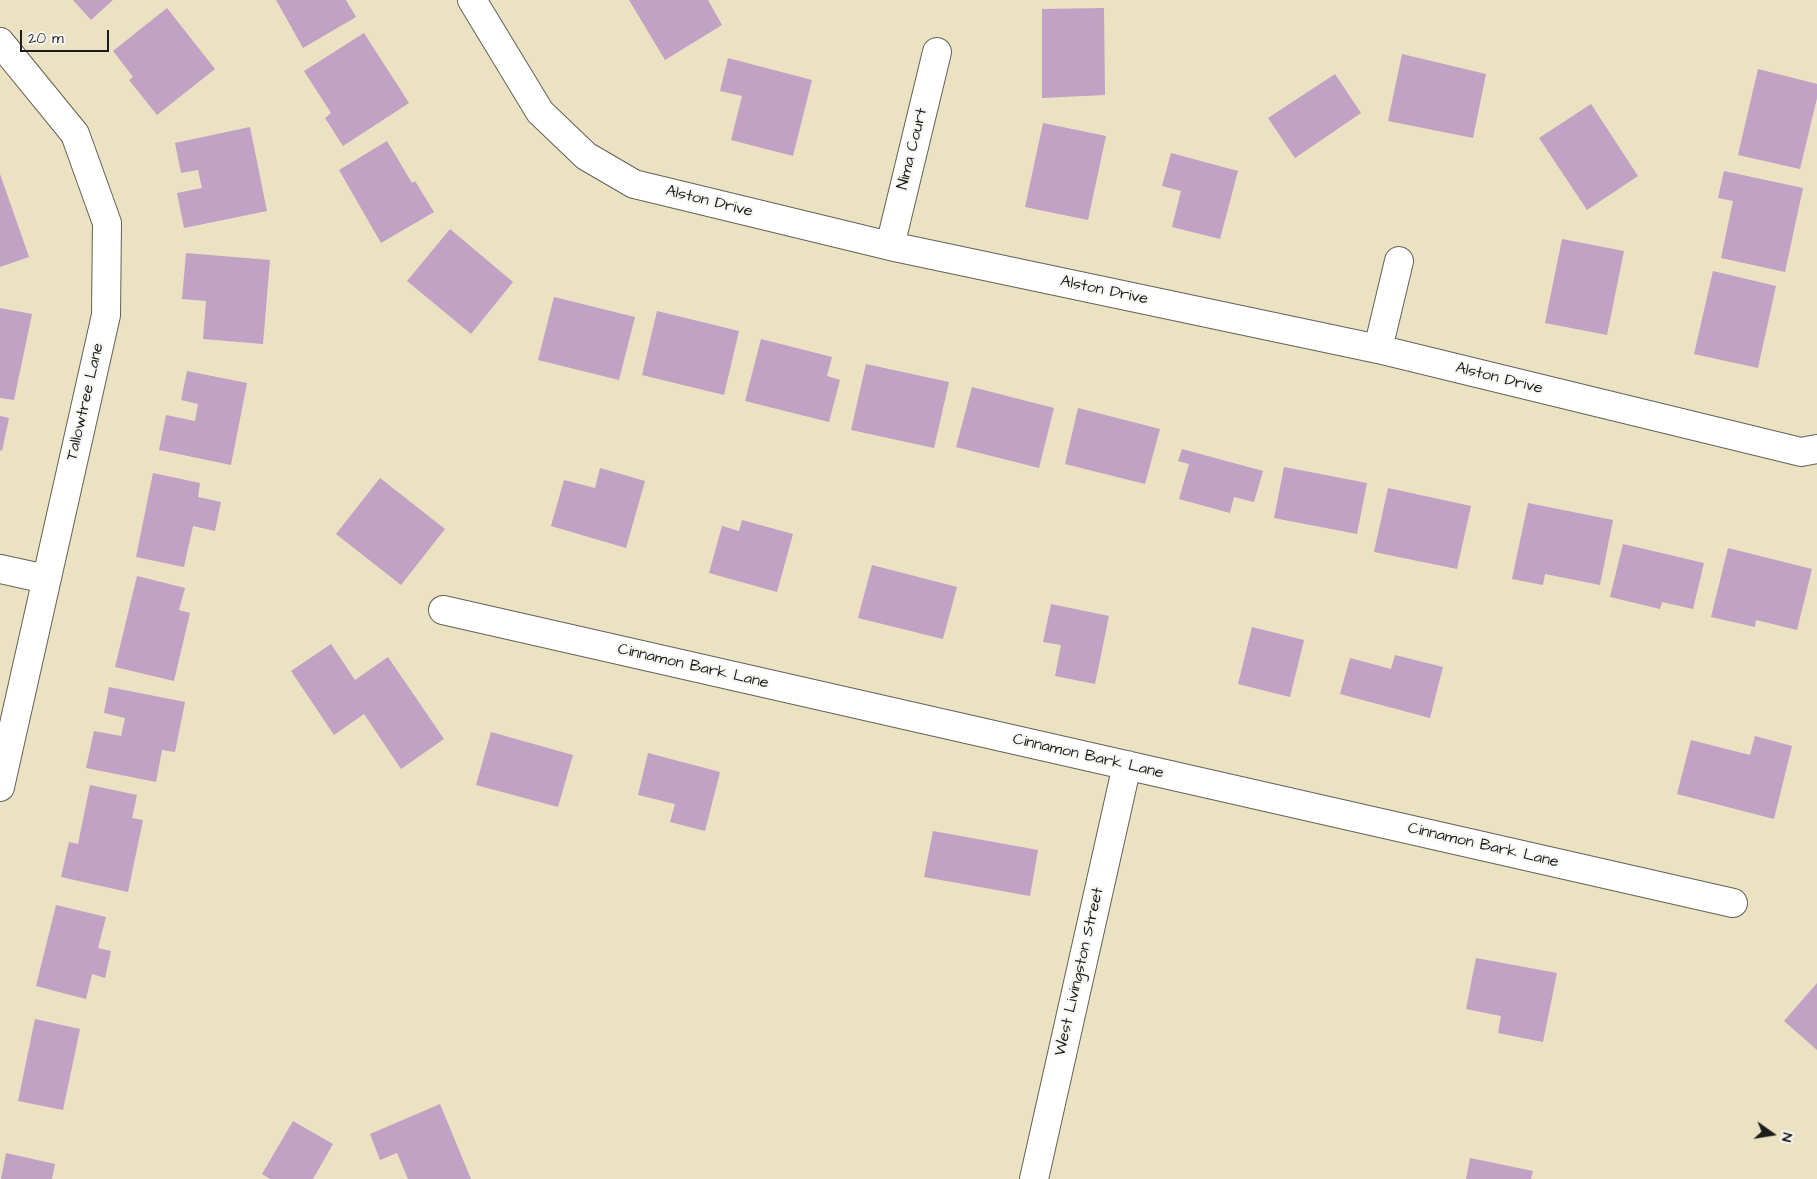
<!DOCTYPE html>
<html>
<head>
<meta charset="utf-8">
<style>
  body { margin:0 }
  #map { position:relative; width:1817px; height:1179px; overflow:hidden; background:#eae2c2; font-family:"Architects Daughter",sans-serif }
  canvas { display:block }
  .north { position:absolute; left:1747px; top:1109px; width:50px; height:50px; -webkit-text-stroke:4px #f6f6f2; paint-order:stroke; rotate:103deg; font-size:14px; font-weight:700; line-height:20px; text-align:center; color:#1c1c1c }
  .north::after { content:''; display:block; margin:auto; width:18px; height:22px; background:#1c1c1c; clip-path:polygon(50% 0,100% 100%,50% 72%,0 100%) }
  .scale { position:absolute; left:20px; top:30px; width:89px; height:22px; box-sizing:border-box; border:2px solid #1c1c1c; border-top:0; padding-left:6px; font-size:15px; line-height:18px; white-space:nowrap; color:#1c1c1c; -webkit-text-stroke:4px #f6f6f2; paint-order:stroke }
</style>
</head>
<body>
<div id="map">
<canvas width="1817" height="1179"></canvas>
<div class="north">N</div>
<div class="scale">20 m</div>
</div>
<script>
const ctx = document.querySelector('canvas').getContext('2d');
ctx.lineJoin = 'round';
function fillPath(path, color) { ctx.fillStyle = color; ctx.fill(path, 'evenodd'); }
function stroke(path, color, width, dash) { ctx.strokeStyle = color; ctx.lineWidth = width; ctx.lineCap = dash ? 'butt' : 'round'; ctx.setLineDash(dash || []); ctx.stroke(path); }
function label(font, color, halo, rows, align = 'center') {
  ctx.font = font + ' "Architects Daughter",sans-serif'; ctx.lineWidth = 4; ctx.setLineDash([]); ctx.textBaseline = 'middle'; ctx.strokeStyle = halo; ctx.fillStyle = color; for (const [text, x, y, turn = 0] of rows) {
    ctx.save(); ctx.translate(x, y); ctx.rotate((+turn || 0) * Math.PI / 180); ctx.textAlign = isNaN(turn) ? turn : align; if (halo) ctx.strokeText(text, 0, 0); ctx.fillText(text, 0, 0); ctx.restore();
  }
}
const building = new Path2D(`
  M73,0H113L91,20Z
  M276,0H346L356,17L303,48Z
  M629,0H708L722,25L665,60Z
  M167,8L215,69L157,115L129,80L133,77L113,51Z
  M1104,8L1105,95L1042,98V9Z
  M364,33L409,103L343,146L325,118L331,113L304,71Z
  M1402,54L1486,74L1473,138L1388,121Z
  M728,58L812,80L793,156L731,140L742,96L720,91Z
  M1758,69L1817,84V98L1800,169L1738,155Z
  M1335,74L1361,113L1295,158L1268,118Z
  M1591,104L1638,176L1587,210L1539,138Z
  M1043,123L1106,136L1088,220L1025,207Z
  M250,127L267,211L184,228L177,193L202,188L198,170L181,173L175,143Z
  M387,141L412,183L415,181L434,212L381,243L339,170Z
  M1171,153L1238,171L1220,239L1172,227L1181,191L1162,186Z
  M1724,171L1803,188L1785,272L1721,258L1733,201L1718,198Z
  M0,174L29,257L0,267Z
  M450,229L513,282L471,334L407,281Z
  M1562,239L1624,251L1607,335L1545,323Z
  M186,253L270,260L263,344L203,339L206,301L182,299Z
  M1713,271L1776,286L1758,368L1694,354Z
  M554,297L635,317L619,380L538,360Z
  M0,308L32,314L14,400L0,398Z
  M657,311L739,331L724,395L642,375Z
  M761,339L832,357L827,376L840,380L829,422L745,401Z
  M866,364L949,382L934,448L851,430Z
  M187,371L247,383L231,465L159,450L166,415L195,421L198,404L181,400Z
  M972,387L1054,408L1039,468L956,447Z
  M1078,408L1160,429L1145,484L1065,464Z
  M0,416L9,418L2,451L0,450Z
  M1182,449L1263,471L1254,502L1234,497L1230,513L1179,499L1189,464L1178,461Z
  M1284,467L1367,483L1357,534L1274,518Z
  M600,468L645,481L626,548L551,526L564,480L595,488Z
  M153,473L200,483L198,497L221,502L215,531L193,526L184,567L136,557Z
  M380,478L445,529L401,585L336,534Z
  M1388,488L1471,506L1457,569L1374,552Z
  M1528,503L1613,520L1600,585L1545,574L1543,585L1512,579Z
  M742,520L793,534L777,592L709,573L722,526L739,531Z
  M1623,544L1704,563L1693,609L1662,602L1660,609L1610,597Z
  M1728,548L1812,569L1797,630L1756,620L1755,627L1711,617Z
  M872,565L957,587L943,639L858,618Z
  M137,576L185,588L179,610L190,613L174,681L115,667Z
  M1051,604L1109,616L1095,684L1055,676L1061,645L1043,642Z
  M1252,627L1304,640L1290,697L1238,684Z
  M331,644L355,680L388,657L444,739L401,769L364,714L334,735L291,671Z
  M1395,655L1443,667L1430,718L1340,694L1350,658L1391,669Z
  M109,687L185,702L175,752L162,750L156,782L86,768L94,731L121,736L125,718L104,713Z
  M491,732L573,755L558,807L476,785Z
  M1755,736L1792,746L1774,819L1677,794L1691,740L1750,755Z
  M648,753L720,772L705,831L670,822L675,804L638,795Z
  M90,785L137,795L132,818L143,820L128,892L61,877L69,842L78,844Z
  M933,831L1038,850L1030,896L924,877Z
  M56,905L106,917L98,948L111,951L105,978L92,974L86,999L36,986Z
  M1476,958L1557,973L1543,1042L1498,1033L1501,1016L1466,1009Z
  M1817,983V1050L1784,1021Z
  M35,1019L80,1029L63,1110L18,1101Z
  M440,1104L471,1179H408L397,1153L380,1160L370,1134Z
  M293,1121L333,1144L313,1179H270L262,1174Z
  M6,1153L55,1164L52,1179H1Z
  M1470,1158L1533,1171L1531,1179H1466Z`);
const street = new Path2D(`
  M472,0L540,112L586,156L634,184L890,246L1378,349L1801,452L1817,449
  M0,42L75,134L107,223L106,315L0,787
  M890,246L937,52
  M1378,349L1399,261
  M0,569L46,579
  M443,610L1733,903
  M1034,1179L1127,765`);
const streetNames = [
  ["Nima Court",913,149,-76],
  ["Alston Drive",709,202,14],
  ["Alston Drive",1104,291,12],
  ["Alston Drive",1499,379,14],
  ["Tallowtree Lane",86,402,-77],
  ["Cinnamon Bark Lane",693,667,13],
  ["Cinnamon Bark Lane",1088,757,13],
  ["Cinnamon Bark Lane",1483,846,13],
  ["West Livingston Street",1080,972,-77]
];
fillPath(building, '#c1a1c4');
stroke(street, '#646156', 30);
stroke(street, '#fff', 28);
label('16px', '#1c1c1c', '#f6f6f2', streetNames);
</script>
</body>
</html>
